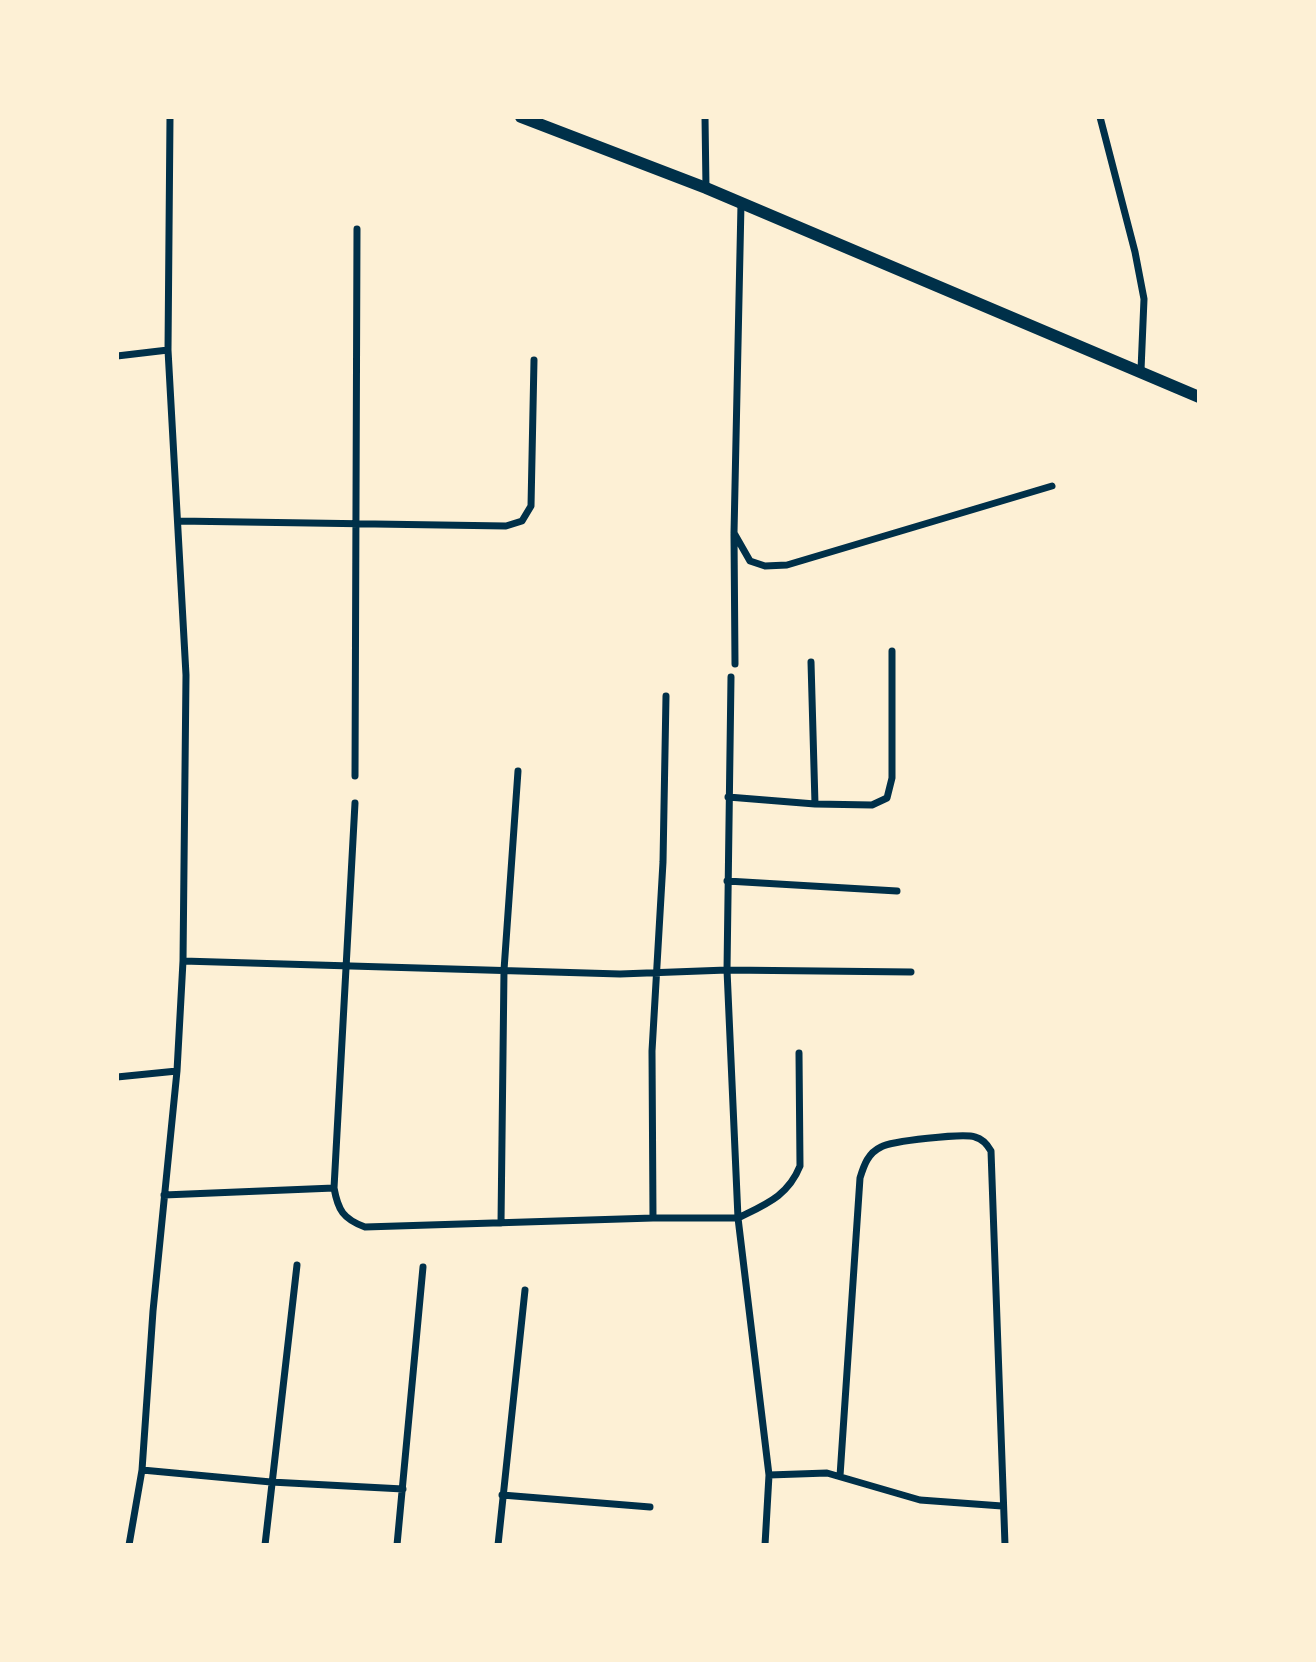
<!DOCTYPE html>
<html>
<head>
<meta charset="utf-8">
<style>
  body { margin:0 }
  #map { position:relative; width:1316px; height:1662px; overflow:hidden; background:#fdf0d5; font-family:"Roboto Condensed",sans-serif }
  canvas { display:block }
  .frame { position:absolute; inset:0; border:119px solid #fdf0d5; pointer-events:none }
</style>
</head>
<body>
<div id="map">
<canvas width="1316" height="1662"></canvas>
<div class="frame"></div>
</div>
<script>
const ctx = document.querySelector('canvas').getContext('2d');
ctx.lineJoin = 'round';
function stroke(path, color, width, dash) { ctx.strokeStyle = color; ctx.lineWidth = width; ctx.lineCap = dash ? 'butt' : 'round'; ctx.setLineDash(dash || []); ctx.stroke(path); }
const minor = new Path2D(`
  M170,117L168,350L186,675L183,961L620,974L727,970L731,677
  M705,117L706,188
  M1100,117L1135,252L1144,299L1141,370
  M741,204L734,533L750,561L765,566L787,565L1052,486
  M117,356L168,350
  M178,521L506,526L522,521L531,506L534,360
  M734,534L735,664
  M666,696L663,862L652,1051L653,1218H738L769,1475L765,1545
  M355,776L357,229
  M728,797L815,804L811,662
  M355,803L334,1188C338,1210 343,1219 365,1227L653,1218
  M815,804L872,805L887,798L892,778V651
  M727,881L897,891
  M799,1053L800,1166C788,1196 766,1204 738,1218L727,970L911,972
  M177,1071L183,961
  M117,1077L177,1071L153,1311L142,1470L129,1545
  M164,1195L334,1188
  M501,1223L504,970L518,771
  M142,1470L271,1482L403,1489
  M769,1475L827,1473L920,1500L1002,1506
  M840,1476L860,1178C864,1165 868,1153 881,1147C891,1141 964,1133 975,1137C983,1139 987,1144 991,1151L1005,1545
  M502,1495L650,1507
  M265,1545L297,1265
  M397,1545L423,1267
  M498,1545L525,1290`);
const tertiary = new Path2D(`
  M521,117L706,188L1199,397`);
stroke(minor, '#003049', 7);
stroke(tertiary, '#003049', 12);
</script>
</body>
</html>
